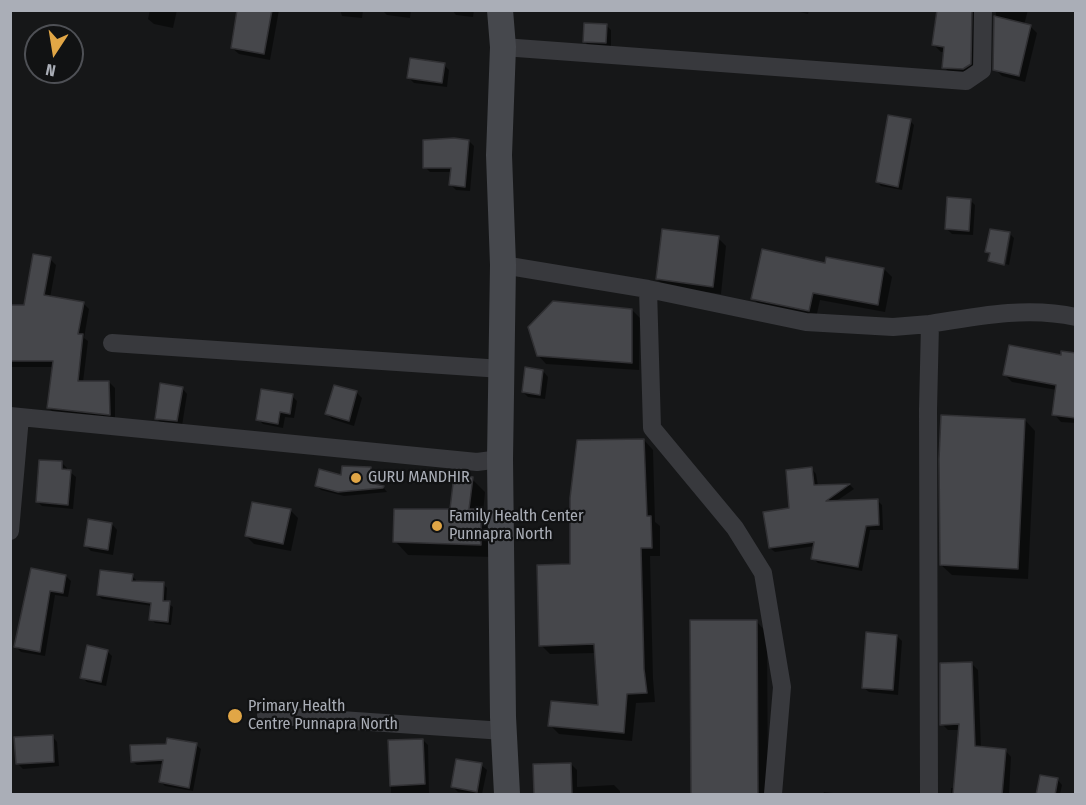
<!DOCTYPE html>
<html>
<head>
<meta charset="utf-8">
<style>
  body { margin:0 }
  #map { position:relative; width:1086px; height:805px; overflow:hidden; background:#161718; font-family:"Fira Sans Condensed",sans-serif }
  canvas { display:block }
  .frame { position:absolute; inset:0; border:12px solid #aaaeb7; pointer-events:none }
  .north { position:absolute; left:24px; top:24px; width:60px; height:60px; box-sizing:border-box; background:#111213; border:2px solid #4e5055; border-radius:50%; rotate:192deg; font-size:16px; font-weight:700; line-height:24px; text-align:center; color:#aaaeb7 }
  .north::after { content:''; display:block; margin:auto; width:21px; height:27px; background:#e1a646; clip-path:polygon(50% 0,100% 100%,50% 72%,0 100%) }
</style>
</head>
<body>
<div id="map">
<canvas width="1086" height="805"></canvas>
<div class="frame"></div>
<div class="north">N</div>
</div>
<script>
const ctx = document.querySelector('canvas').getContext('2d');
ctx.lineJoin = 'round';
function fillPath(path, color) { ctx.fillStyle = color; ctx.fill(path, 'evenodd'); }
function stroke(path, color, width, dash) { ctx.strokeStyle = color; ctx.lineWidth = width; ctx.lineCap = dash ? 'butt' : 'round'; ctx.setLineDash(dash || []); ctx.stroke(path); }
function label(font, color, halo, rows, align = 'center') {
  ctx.font = font + ' "Fira Sans Condensed",sans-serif'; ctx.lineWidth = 4.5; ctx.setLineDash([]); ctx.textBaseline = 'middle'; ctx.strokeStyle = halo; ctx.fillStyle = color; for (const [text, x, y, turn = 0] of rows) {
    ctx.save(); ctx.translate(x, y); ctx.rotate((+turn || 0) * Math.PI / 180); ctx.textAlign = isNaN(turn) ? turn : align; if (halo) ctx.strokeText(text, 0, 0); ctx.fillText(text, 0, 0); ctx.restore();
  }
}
const shadow = new Path2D(`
  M150,10H177L173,28L154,24L148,19Z
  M239,10H279L270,60L239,54L232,48Z
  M340,10H363L362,18L342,16Z
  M382,10H411L410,18L387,15Z
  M452,10H474L473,17L456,15Z
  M791,10H809L808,14Z
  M938,10H982L977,71L951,74L944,67L945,52H941L934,45Z
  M996,10H1028L1024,25L1030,26L1037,33L1025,82L1002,76L995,69Z
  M606,25L611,30V48L589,46L584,41Z
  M444,65L449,70L447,87L414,83L409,78Z
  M910,121L914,125L902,190L881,186L877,182Z
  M469,141L474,146L470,191L456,190L451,185L452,172H430L425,167Z
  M970,200L975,205L973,235L952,234L947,229Z
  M1011,235L1014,238L1009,265L1006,264Z
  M718,238L726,246L721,294L665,287L657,279Z
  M50,259L56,265L50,298L83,303L89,309L84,338L88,341L83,382H109L115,388V420L55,414L49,408L53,367H10V307H25Z
  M826,265L884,269L892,277L885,312L820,300L816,318L761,306L753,299Z
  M632,310L640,318L639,370L546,364L538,355Z
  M1076,354V423L1061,422L1054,414L1057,390L1012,382L1005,375L1062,356Z
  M543,371L548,377L545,399L528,397L523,392Z
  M335,386L357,393L362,398L354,426L332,419L327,414Z
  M182,388L187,394L182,426L162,424L156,418Z
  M292,396L297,401L294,418L285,417L283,428L263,424L258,419Z
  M1025,420L1035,431L1028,579L952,575L941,565Z
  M644,440L653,450L655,522L660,526V556H650L653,679L655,702L636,703L632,741L559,734L550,725L600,707L596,653L550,654L541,645L572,566Z
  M62,463L67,468V471L70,472L76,477L73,509L42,506L37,501Z
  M371,468L375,473L374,485L383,487L387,492L344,496L321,490L317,486Z
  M812,469L816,474L818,486L850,485L854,489L835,502L877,500L882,505L883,530H870L862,571L818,563L813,558L815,546L775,552L770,548Z
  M472,479L485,492L483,513L494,524V557L408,555L395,541L452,510Z
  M290,510L298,518L291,551L254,544L246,536Z
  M112,524L117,530L113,555L91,551L86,546Z
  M66,576L71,581L68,597L55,595L45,656L21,652L16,647L22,614Z
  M132,576L136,580V583L163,584L167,588L166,602L173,607L171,625L155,623L151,619L153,606L102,599L98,595Z
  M757,622L767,633L768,794H692Z
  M897,636L902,641L898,695L869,692L863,687Z
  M107,651L112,656L106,686L87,682L82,677Z
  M971,663L978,670L981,748L1005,750L1011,757L1009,794H951V788H955L960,730H948L942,724Z
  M1074,717H1076V752L1074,751Z
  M52,736L57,742L59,766L23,769L18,764Z
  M423,740L428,745L429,794H391L390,742Z
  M196,745L201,749L193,791L165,786L161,782L164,764L137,765L132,761Z
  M571,764L577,770V787L614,785L620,791V794H535Z
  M481,765L487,770L482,794L458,792L453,787Z
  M1057,779L1062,785L1060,794H1038Z
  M824,792L841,794H823Z`);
const building = new Path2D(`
  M237,10H272L264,54L231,48Z
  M937,10H972L971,64L963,69L942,68L944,47L932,45Z
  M994,16L1031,25L1019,76L993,70Z
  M584,23L607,24L606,43L583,42Z
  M410,58L445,63L442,83L407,78Z
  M888,115L911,119L898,187L876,182Z
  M454,138L469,140L465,187L449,185L451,168H423V140Z
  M947,197L971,199L969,231L945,229Z
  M662,229L719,236L713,287L656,279Z
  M990,229L1010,232L1004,265L988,261L990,253L985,252Z
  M762,249L825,263L826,257L884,268L878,305L813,293L809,311L751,299Z
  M33,254L51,257L44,295L84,302L78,334H83L78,381H109L110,415L47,408L53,361H10V305H24Z
  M553,301L632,309V363L537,356L528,327Z
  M1009,345L1061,355V351L1076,353V418L1052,415L1056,385L1003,375Z
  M525,367L543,370L540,395L522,392Z
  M160,383L183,387L177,421L155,419Z
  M334,385L357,391L349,421L325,414Z
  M261,389L293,394L290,414L280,412L278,424L256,420Z
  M941,415L1025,419L1018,569L940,565L939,459Z
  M644,439L647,516H651L652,548H641L644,669L647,693L627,694L624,733L548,726L551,701L598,705L594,644L539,646L537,565L570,564V498L577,440Z
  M39,460L62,461V469L71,470L68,505L36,502Z
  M342,466L371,467L370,483L384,486L383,488L338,492L315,486L319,469L341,475Z
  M812,467L814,485L850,484L826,501L878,499L879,525L866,526L858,567L811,559L814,542L769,548L763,512L789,508L786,470Z
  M454,475L473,477L469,509H481V545L393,542L394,509H450Z
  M252,502L291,509L283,544L245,536Z
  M88,519L112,523L108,550L84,546Z
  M31,568L66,575L63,593L50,591L40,652L14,647Z
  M100,570L133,574L132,581L164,582L163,601H170L168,622L149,620L151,603L97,595Z
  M690,620H757L758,795H691Z
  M866,632L897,635L893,690L862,688Z
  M87,645L108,650L101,682L80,678Z
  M972,662L975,746L1006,749L1002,795H953L959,724L940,725V663Z
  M53,735L54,762L16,764L14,737Z
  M167,738L197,743L189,788L159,782L163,760L131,762L130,745L166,744Z
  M423,739L425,784L390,786L388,740Z
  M456,759L482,763L477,792L451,787Z
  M571,763L572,795H534L533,764Z
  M1040,775L1058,778L1055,795H1036Z`);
const minor = new Path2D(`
  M503,47L966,81L982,70L983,10
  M503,265L648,289L806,322L893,327L930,324L928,410L929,794
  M648,289L652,428L735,528L763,573L782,687L773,794
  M930,324C978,316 1028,306 1076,317
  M112,343L502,369
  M10,416L477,462L500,459
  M10,531L20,417
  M266,715L504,731`);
const secondary = new Path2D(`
  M500,10L503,47L499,155L503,265L500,459L503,717L507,794`);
const markers = [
  [356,478,6,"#e1a646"],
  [437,526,6,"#e1a646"],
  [235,716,8,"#e1a646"]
];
const poiNames = [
  ["GURU MANDHIR",368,478],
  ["Family Health Center",449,517],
  ["Punnapra North",449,535],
  ["Primary Health",248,707],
  ["Centre Punnapra North",248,725]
];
fillPath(shadow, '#0007');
fillPath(building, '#46474b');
stroke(building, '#313134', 1.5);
stroke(minor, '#38393d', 18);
stroke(secondary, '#46484d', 26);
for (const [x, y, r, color] of markers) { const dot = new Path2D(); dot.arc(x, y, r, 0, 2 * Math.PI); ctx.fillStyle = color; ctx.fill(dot); stroke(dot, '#111213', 2); }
label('16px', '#aaaeb7', '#111213', poiNames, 'left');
</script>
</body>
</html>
